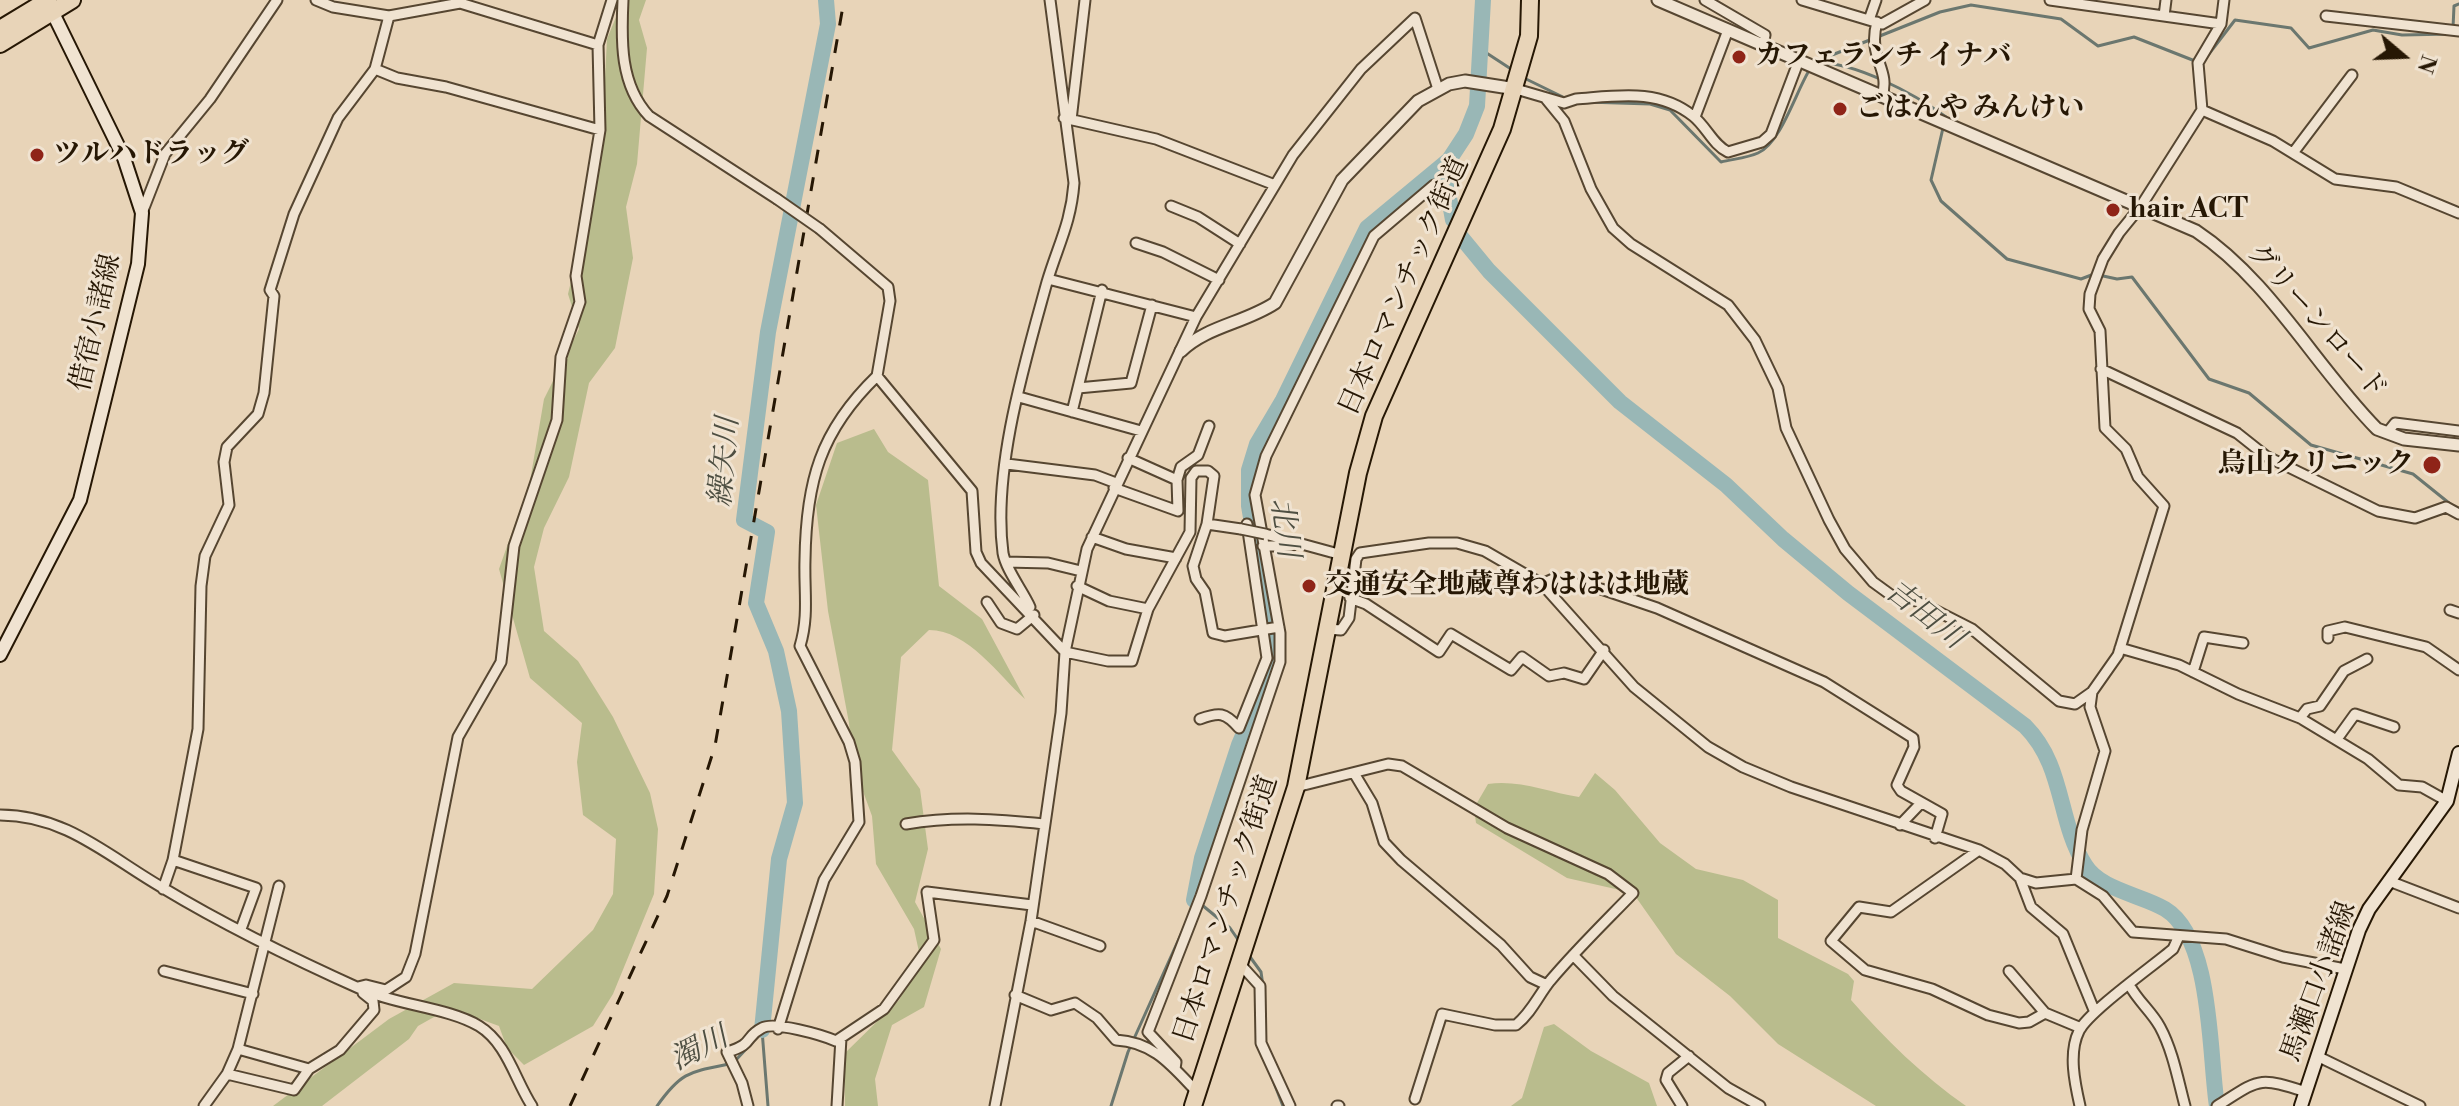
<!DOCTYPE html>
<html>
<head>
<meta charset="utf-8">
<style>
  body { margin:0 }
  #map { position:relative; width:2459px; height:1106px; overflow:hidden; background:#e8d4b8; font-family:"Libre Bodoni",serif }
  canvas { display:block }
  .north { position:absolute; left:2363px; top:16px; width:80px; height:80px; -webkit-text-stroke:6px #f0e3d1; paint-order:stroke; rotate:109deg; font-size:22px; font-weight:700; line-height:32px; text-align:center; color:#261704 }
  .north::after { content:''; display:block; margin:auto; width:28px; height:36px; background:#261704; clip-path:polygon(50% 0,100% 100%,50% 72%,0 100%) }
</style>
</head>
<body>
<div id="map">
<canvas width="2459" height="1106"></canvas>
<div class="north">N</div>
</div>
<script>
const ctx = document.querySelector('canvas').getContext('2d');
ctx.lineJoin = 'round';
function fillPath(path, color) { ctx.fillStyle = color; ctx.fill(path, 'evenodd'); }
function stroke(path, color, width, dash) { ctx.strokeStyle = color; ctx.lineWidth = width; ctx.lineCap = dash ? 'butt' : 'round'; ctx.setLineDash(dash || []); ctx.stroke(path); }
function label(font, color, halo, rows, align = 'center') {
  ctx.font = font + ' "Libre Bodoni","Noto Serif JP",serif'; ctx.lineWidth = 6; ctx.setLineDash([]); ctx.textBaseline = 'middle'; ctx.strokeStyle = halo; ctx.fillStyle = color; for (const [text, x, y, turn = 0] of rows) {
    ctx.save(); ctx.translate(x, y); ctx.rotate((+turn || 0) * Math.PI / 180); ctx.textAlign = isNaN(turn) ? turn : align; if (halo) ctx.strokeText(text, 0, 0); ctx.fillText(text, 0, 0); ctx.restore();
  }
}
const green = new Path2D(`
  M623,0H646L639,20L647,48L637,164L626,207L633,258L615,348L589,383L569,477L544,528L534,567L544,631L578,661L613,717L650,793L658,829L654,894L613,994L593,1026L524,1065L507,1048L499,1026L450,1008L418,1026L409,1039L322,1106H273L389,1019L454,983L532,989L593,930L613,894L616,839L583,815L577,762L582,723L530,678L499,569L530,481L544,399L579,329L568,294L601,156L607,39Z
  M874,429L888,452L928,480L939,586L982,619L1025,699C998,675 968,630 929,630L901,657L892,750L920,789L928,849L915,902L941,949L924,1007L892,1025L875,1079L878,1106H845L844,1054L899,1000L921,961L914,929L876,864L872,816L852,761L849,723L828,611L816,505L837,443Z
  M1595,773L1615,790L1660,843L1696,869L1743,880L1778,900V938L1848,974L1854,981L1851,1000C1885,1039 1923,1076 1966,1106H1876L1778,1044L1730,996L1676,954L1633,893L1567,878L1476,823L1474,808L1488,784C1517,779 1549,792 1579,797Z
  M1554,1024L1591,1051L1649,1083L1657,1106H1511L1522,1098L1544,1027Z`);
const stream = new Path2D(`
  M2453,28L2454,6L2459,4
  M1483,46L1485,52L1511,69
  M1817,61L1940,12L1971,5L2061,19L2098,46L2134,37L2195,61
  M1814,63C1852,60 1915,94 1946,117L1945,120
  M2202,63L2235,20L2291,28L2309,48L2373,30L2402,35L2452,34
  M1524,78L1567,99
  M1586,102L1650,104L1670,110L1721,162C1733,159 1747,158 1758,153C1781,143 1796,91 1810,69
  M1943,128L1931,180L1941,201L2007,259L2081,279L2094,274L2117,279L2132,277L2209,379L2249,393L2311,445L2413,474L2454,507
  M1202,905L1230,928L1239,941
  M1248,954L1261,972L1263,986
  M1264,994L1265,1034
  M762,1030L768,1106
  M735,1061L760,1034
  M1267,1065L1283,1106
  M657,1106C681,1072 689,1072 729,1064
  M1111,1106L1128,1052L1196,901`);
const river = new Path2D(`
  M1449,160L1448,192L1453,220
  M1461,237L1489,271L1620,402L1726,485L1783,539L1848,593L2025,726C2065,766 2057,820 2085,865C2100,890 2142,895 2165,909C2213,938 2209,1056 2217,1106
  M1194,900L1202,858L1239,745L1269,675L1273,647L1249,506V470L1257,444L1283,400L1367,228L1449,160L1466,134L1477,106L1483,0
  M762,1030L779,859L795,803L789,711L776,651L756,603L767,532L744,520L768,332L828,24L826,0`);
const minor = new Path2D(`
  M316,0L333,7L389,16L460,3L598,45
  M623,0C621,41 620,85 649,116L777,199
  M1705,0L1765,35L1763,45
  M1802,0L1882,24L1925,0
  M2050,0L2221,24
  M2164,16L2166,0
  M2326,16L2459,31
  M1869,20L1876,0
  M1877,22C1867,58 1891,69 1882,96
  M375,69L397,78L446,87L600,130
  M1516,89L1564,103L1576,99C1617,96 1658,88 1693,116C1706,126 1713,145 1728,152L1762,142L1771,134L1799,60
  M1546,99L1564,121L1591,189L1613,228L1631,244L1728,305L1755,340L1778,388L1786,428L1829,520L1845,549L1873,582L1895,598L1917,601L1972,629L2059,701L2075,704L2092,692L2118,655L2164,506L2138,477L2126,449L2105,428L2100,331L2089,309L2090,294L2103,259L2119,233L2141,206L2202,110L2198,63L2221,24L2224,0
  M2202,110L2273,141L2335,179L2396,187L2459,213
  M1695,117L1728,30
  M1064,118L1156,139L1275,185
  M1071,120L1085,0
  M2293,153L2352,75
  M1171,206L1198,217L1240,244
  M142,213L165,154L210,99L277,0
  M820,229L888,287L890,301L877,376L972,491L976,552L981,563L1065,652L1108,661H1132L1148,609L1190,532L1191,478L1196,471H1208L1214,476L1207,524L1241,529
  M1136,243L1163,252L1219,280
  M1048,279L1196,317
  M2101,369L2237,433L2266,456L2378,511L2415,518L2446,507L2459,514
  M1078,388L1131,383L1152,305
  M1019,397L1141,431
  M1072,412L1102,290
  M2387,433L2395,423L2459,431
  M1128,458L1177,480
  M1007,464L1095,475L1116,483
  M1114,488L1178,511L1177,480L1181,467L1198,455L1209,426
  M1207,524L1193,566L1196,579L1205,592L1213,633L1225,636L1279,627
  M1265,534L1342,555
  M1092,537L1126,549L1176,558
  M1263,546H1291L1297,542
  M1006,562L1048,563L1081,571
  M1542,584L1553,579L1601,589L1657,608L1824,682L1913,738L1914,747L1897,785L1901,791L1942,814L1935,838
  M1077,586L1109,601L1148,609
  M1350,598L1366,604L1439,652L1451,634L1511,670L1522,657L1549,676L1564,673L1584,679L1604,650
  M987,602L1001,623L1017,629L1034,615
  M1030,607C1023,591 1006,570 1003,553C992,470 1025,362 1047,282C1058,245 1071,223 1074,183L1050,0
  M2450,610L2459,613
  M1327,629L1341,630L1349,618L1356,559L1360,553L1429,543H1457L1485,551L1542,584L1634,687L1708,747L1743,767L1791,787L1979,850L2005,864L2020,878L2036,883L2076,879L2103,896L2133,932L2226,939L2283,957L2345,969
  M2328,638V631L2345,627L2426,647L2459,670
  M2120,648L2179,665L2238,694L2300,718L2368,759L2399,785L2422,787L2447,801
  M2193,672L2204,637L2243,643
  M2300,718L2307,709L2320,706L2344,671L2367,659
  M1200,719C1219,712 1225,712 1239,728L1267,658L1247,524
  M2337,739L2355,714L2394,727
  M1354,773L1372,803L1384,842L1401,860L1501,945L1530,977L1547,985
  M1296,787L1388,764L1402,766L1507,828L1608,874L1633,893C1605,922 1576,950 1550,981C1538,996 1532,1012 1516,1025H1495L1442,1014L1415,1099
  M0,815C66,815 109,857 163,888C226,926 296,960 363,990C398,1005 449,1008 479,1026C507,1043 515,1080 532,1106
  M906,824C953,816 997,819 1044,824
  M1900,825L1921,803
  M1979,850L1891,912L1859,907L1831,941L1865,970L1932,989L1988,1015L2019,1023L2029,1022L2045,1013L2081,1028
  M173,860L256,888L241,929
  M2020,878L2031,907L2063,934L2094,1010
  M2076,879L2082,830L2105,751L2090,707L2092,692
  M2389,881L2459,908
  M163,889L173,860L198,729L201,586L205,556L229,505L224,462L227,447L258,414L264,393L274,296L270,290L294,214L338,118L375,69L389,16
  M1031,921L1100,946
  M1573,955L1613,996L1728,1088L1760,1106
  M1240,964L1260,986L1261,1043L1290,1106
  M164,971L253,994
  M2009,971L2045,1013
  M2130,986C2138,1001 2152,1012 2160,1027C2173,1051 2178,1080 2185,1106
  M358,987L366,985L386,990L406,977L415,954L458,737L501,662L514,546L557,420L561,357L580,302L576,276L600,130L598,45L612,0
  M1015,995L1051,1010L1075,1003L1097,1018L1116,1040C1154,1042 1172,1066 1196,1091
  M778,1029L824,880L859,822L855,762L849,742L800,646C809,616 804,591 805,560C806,482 820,431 877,376
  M238,1049L309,1069
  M2317,1056L2420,1106
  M1175,1069L1176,1062L1148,1032L1201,896L1280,662V633L1255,495L1266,456L1374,236L1434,185
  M227,1074L294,1090L309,1069L340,1050L374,1010L373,1001L363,993
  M204,1106L227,1074L238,1049L279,886
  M748,1106L742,1083L727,1052C755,1044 744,1037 762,1028C774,1021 822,1035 836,1041L884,1009L934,940L927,892L1032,905
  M837,1106L841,1038
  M995,1106L1031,921L1061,713L1065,652L1087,549L1196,317L1293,155L1361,69L1415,18L1438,89
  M1337,1106H1339
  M1682,1106L1666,1080L1668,1073L1689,1056
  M2080,1106C2075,1084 2068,1053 2079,1031C2088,1012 2153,966 2173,949L2179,936
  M2217,1106C2260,1079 2257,1076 2306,1092`);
const tertiary = new Path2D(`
  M1658,0L2196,231C2270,280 2315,366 2377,429L2404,439L2459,445
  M1181,351C1207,326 1245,323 1275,303L1342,180L1418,101L1449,84L1465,81L1516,89`);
const secondary = new Path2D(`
  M0,655L80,500L138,264L142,213L124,158L49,5
  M2301,1106L2359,930L2369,909L2447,801L2459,753`);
const trunk = new Path2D(`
  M0,29L48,0
  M0,44L72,0
  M1193,1106L1296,787L1358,473L1374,416L1502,129L1529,36L1530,0`);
const rail = new Path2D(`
  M570,1106L667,896L715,746L844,0`);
const minorBridge = new Path2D(`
  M777,199L820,229
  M1241,529L1265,534`);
const markers = [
  [1739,57,8,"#8f2418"],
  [1840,109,8,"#8f2418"],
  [37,155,8,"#8f2418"],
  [2113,210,8,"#8f2418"],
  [2432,465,10,"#8f2418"],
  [1309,586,8,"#8f2418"]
];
const poiNames = [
  ["カフェランチ イナバ",1755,57],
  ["ごはんや みんけい",1856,109],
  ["ツルハドラッグ",53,155],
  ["hair ACT",2129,210],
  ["烏山クリニック",2414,465,"right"],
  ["交通安全地蔵尊わははは地蔵",1325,586]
];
const streetNames = [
  ["日本ロマンチック街道",1405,287,-66],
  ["グリーンロード",2316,322,49],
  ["借宿小諸線",97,323,-77],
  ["日本ロマンチック街道",1227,910,-72],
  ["馬瀬口小諸線",2320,982,-70]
];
const waterNames = [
  ["繰矢川",726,462,-85],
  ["北川",1283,528,82],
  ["吉田川",1924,616,38],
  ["濁川",700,1050,-27]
];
fillPath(green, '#b9bc8d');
stroke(stream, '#6b776f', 3);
stroke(river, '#99b7b6', 16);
stroke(minor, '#564631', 13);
stroke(tertiary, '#564631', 15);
stroke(secondary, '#261704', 16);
stroke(trunk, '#261704', 20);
stroke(minor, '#f0e3d1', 9);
stroke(tertiary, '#f0e3d1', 11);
stroke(secondary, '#f0e3d1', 12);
stroke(trunk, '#e8d4b8', 16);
stroke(rail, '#261704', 3, [14, 14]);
stroke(minorBridge, '#564631', 13, []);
stroke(minorBridge, '#f0e3d1', 9);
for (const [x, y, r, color] of markers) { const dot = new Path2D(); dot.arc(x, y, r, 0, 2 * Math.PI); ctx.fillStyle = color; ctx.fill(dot); stroke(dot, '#f0e3d1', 3); }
label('bold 28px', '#261704', '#f0e3d1', poiNames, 'left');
label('28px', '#261704', '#f0e3d1', streetNames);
label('italic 30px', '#4e4f42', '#f0e3d1', waterNames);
</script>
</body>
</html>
